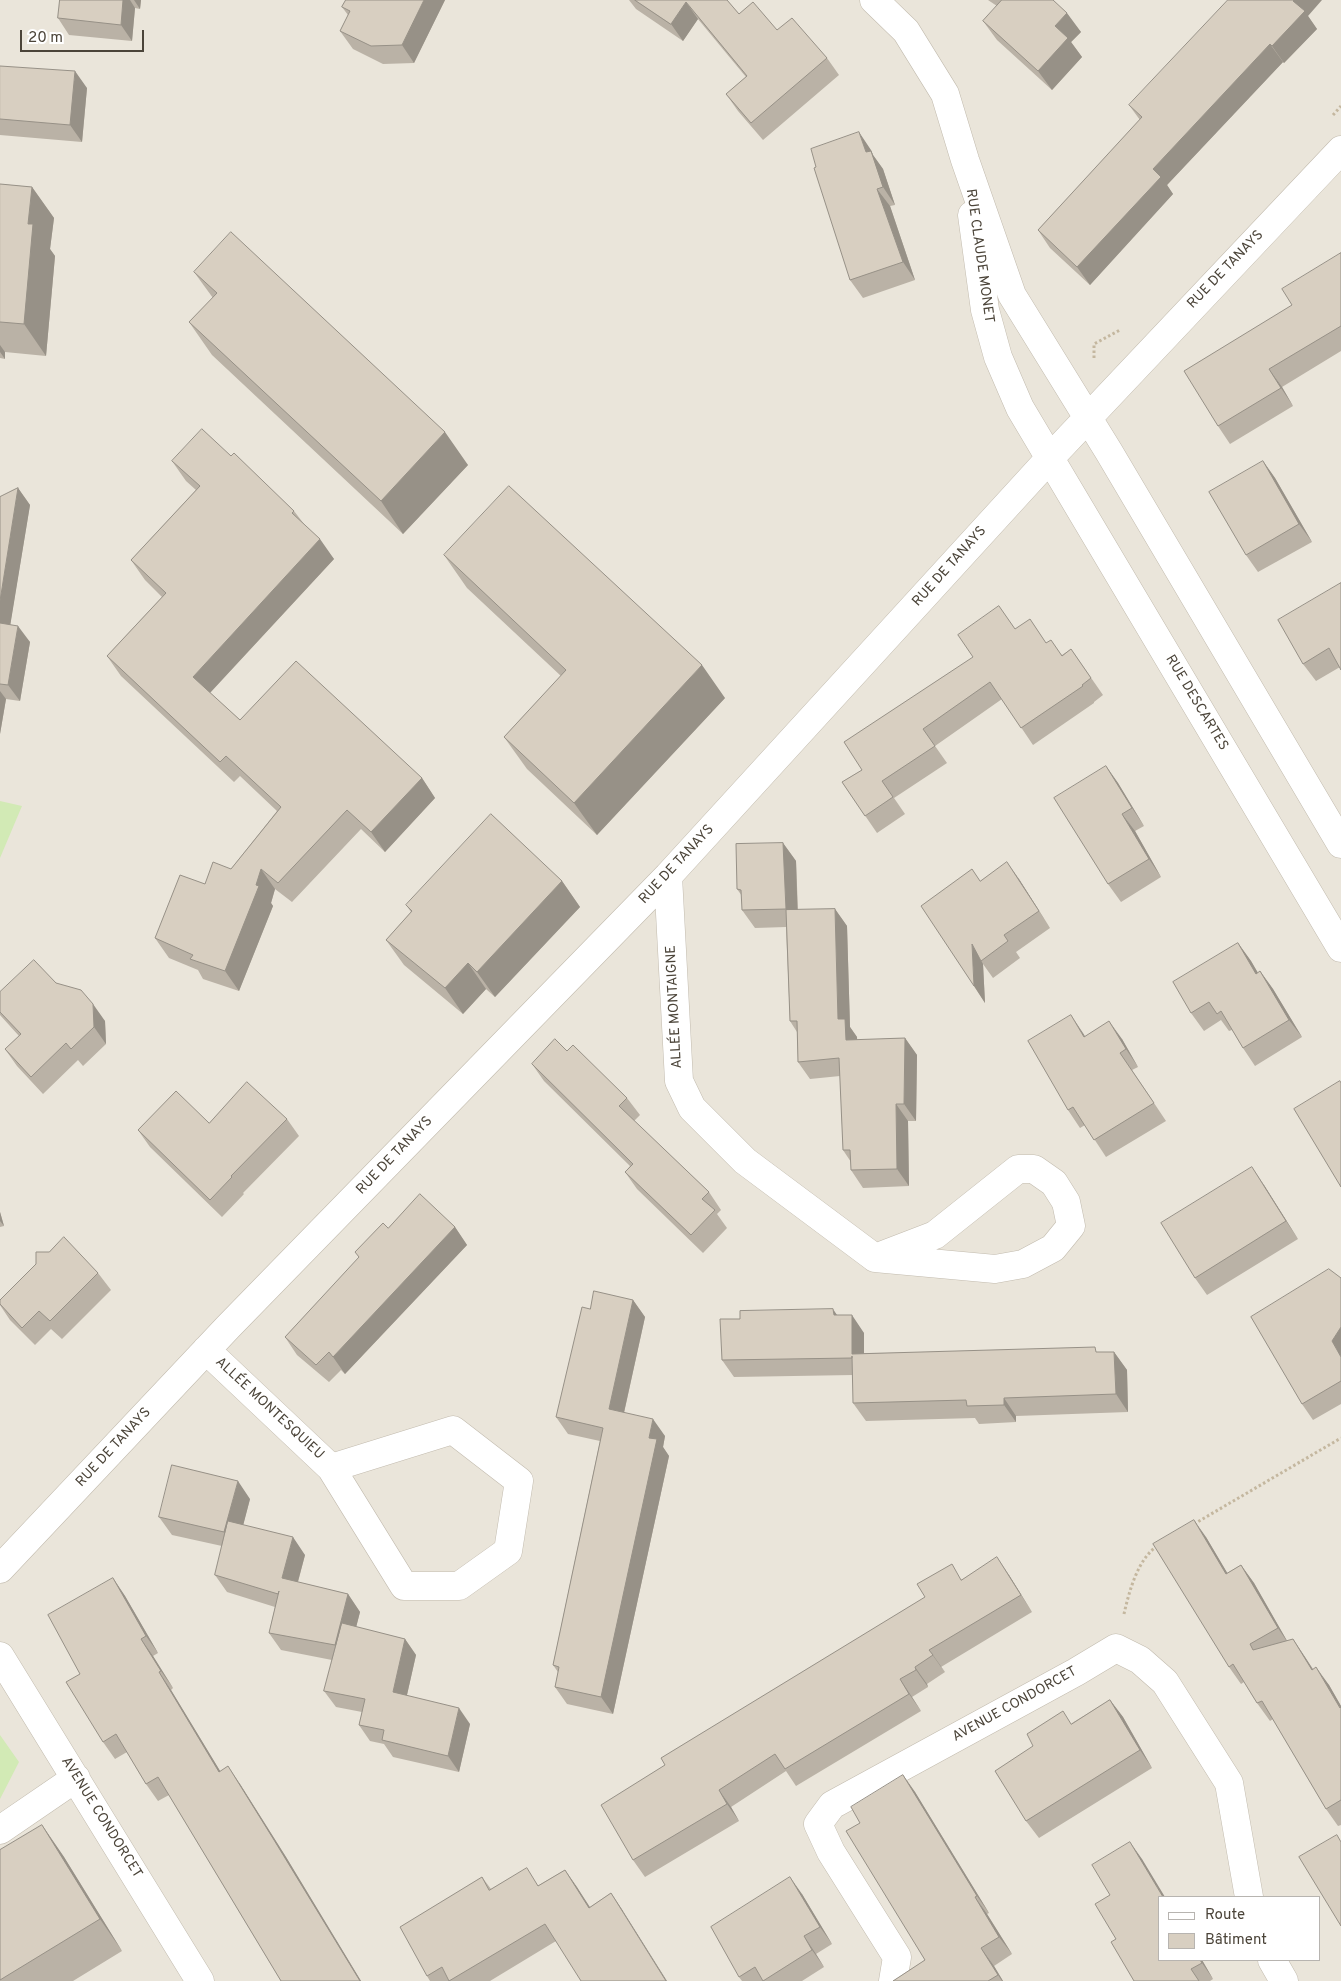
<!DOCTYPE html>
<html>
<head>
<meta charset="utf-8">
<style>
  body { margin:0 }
  #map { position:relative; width:1341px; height:1981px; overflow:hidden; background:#f6f3ec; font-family:Overpass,sans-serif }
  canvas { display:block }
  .legend { position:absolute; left:1158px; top:1896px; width:162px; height:65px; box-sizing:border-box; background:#fff; border:1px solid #b7b4b0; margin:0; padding:6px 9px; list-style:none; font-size:15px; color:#4b4439 }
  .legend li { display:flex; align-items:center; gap:10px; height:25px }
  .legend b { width:25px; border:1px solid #b7b4b0 }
  .scale { position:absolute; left:20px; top:30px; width:124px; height:22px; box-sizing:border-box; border:2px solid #4b4439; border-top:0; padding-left:6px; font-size:15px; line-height:18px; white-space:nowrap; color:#4b4439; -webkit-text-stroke:4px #fff; paint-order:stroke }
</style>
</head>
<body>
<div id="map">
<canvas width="1341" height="1981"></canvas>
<ul class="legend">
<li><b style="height:6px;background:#fff"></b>Route</li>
<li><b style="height:14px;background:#d8cfc1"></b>Bâtiment</li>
</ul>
<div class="scale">20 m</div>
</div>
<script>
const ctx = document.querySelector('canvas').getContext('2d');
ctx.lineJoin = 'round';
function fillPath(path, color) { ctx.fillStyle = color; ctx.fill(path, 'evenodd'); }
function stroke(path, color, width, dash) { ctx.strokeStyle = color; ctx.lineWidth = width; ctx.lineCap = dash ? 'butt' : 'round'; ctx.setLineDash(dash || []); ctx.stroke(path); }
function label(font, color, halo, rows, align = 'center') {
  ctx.font = font + ' Overpass,sans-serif'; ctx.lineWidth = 4; ctx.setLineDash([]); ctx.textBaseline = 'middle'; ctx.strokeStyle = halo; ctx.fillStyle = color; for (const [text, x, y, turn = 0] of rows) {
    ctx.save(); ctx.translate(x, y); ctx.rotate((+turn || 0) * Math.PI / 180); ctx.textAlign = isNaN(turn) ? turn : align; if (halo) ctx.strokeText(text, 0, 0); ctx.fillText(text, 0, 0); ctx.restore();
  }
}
const residential = new Path2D(`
  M0,0H1341V1981H0ZM1160,1897H1320V1960H1160Z`);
const green = new Path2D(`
  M0,801L22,806L0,858Z
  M0,1735L19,1762L0,1799Z`);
const path = new Path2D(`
  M1333,115L1341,106
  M1094,358V344L1120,330
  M1194,1524L1341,1438
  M1124,1614C1129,1592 1138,1557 1159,1545`);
const minor = new Path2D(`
  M874,0L906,31L945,94L965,160L1012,295L1109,452L1341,844
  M972,215L985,310L998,357L1020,408L1341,948
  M668,876L679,1081L692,1108L745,1161L875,1258L995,1269L1023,1264L1053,1248L1071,1226L1066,1202L1054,1183L1034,1169H1018L935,1235L875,1258
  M206,1350L331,1468L404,1586H459L508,1551L519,1481L453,1430L331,1468
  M0,1569L228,1327L668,876L1050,458L1341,150
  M0,1656L200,1981
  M0,1830L76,1778
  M1272,1960L1284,1981
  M893,1981L897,1957L831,1852L818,1824L832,1805L1076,1672L1116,1648L1140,1660L1165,1682L1229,1783L1249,1897`);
const wall = new Path2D(`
  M60,0H141L140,9L135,8L132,41L69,35L58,18Z
  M346,0H445L414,63L383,64L353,49L340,31L348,15L342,7Z
  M629,0H727L739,14L777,30L827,58L839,75L763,140L738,111L726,94L746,77L698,19L683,41L636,9Z
  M988,0H1053L1081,32L1071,42L1082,57L1052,90L997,40L983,21L997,6Z
  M1308,16L1317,29L1284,63L1283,62L1167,185L1173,194L1090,285L1050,248L1038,230L1140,120L1129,105Z
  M0,66L87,88L82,142L0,135Z
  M871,150L873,155L883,169L895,205L890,206L915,280L863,298L850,280Z
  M0,184L32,187L54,218L50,249L55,256L46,356L5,352V359L0,358Z
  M1341,253V351L1282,387L1293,406L1230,444L1218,426L1292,305Z
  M194,272L468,465L403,534L212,355L189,322L213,298Z
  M231,456L294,511L304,524L334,559L210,693L240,720L422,778L435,798L385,852L361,829L292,902L275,889L271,903L273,906L239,991L203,979L198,970L169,958L155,938L205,884L231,869L277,811L240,776L234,782L121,676L107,656L162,597L145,580L131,560L196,490L186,481L172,461Z
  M1263,461L1275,478L1312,542L1258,572L1246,555Z
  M18,488L30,505L10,625L30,642L20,701L6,699L0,734V497Z
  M444,555L725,698L597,835L527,769L504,737L561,676L467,588Z
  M1341,583L1340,667L1316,681L1303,664Z
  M1015,629L1046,643L1062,655L1071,649L1103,695L1094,702V703L1033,745L1002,699L935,746L947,763L894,798L905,814L877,833L842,782L862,770Z
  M1106,766L1118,783L1144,826L1135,831L1161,877L1121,902L1108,884Z
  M783,843L796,861L798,910L835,909L847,926L850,1027L857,1037V1040L905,1038L917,1055L916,1121H908L909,1186L863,1188L851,1170V1162L843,1150L840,1076L810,1079L798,1062L797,1032L790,1021L786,927L755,928L742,910V896L737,889Z
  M1019,879L1050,928L1016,952L1020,958L993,978L983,964L985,1003L974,986L980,881Z
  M562,881L580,907L495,997L486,989L463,1014L404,965L386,940L411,912L406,905Z
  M1238,943L1251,961L1258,973L1260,971L1273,989L1302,1037L1255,1066L1243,1048L1232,1030L1229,1031L1221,1020L1204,1031L1191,1013Z
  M56,983L105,1021L106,1044L83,1066L78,1060L43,1094L17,1066L5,1049L19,1036L0,1015V992Z
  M1085,1036L1122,1039L1138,1067L1132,1070L1166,1121L1106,1157L1085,1125L1080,1128L1068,1110Z
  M567,1051L627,1098L640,1115L634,1121L709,1192L721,1210L717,1214L727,1228L703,1253L637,1189L625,1172L630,1166L544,1081L532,1064Z
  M287,1119L299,1136L243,1193L244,1194L222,1217L150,1147L138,1130L209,1123Z
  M1264,1185L1298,1239L1207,1295L1195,1278Z
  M0,1212L4,1226L0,1227Z
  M455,1227L467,1245L345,1374L341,1370L329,1382L297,1355L285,1337L388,1228Z
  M98,1273L111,1290L62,1339L51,1329L35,1345L10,1320L0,1305V1300Z
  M1341,1278V1404L1313,1420L1302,1404Z
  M633,1300L645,1317L624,1413L665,1436L663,1447L669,1456L613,1714L567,1704L555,1687L558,1672L553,1665L600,1441L568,1434L556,1417L590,1309Z
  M837,1315L864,1333V1353L1114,1352L1127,1370L1128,1412L1016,1416V1422L979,1424L975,1418L866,1421L853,1403V1375L734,1377L722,1360Z
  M250,1499L243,1525L305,1555L298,1582L348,1594L360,1612L356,1627L405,1639L416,1655L407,1695L470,1724L459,1772L393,1757L384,1744L370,1741L359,1725L362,1712L336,1707L324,1691L332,1660L281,1650L269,1633L275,1607L227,1592L215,1575L222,1546L172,1535L159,1517Z
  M1206,1537L1227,1573L1241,1565L1254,1583L1287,1641L1293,1639L1313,1669L1329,1685L1341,1706V1825L1338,1826L1326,1809L1273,1719L1270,1721L1257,1703L1244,1682L1241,1684L1229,1667Z
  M1009,1575L1032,1612L941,1667L945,1672L927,1684L928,1687L912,1697L921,1711L796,1786L786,1771L731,1807L739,1821L645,1877L633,1860L665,1765L962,1579Z
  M113,1578L125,1596L158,1653L153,1656L173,1688L171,1690L220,1771L240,1784L286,1857L361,1981H281L169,1795L158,1801L146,1784L127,1752L115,1759L103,1742L80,1674Z
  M1110,1700L1123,1717L1152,1768L1039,1838L1026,1821L1072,1723Z
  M903,1775L915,1792L989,1913L987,1914L1012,1954L994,1966L1003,1981H893L925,1960L860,1823Z
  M42,1825L64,1857L122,1951L73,1981H0V1850Z
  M1142,1859L1160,1960H1202L1213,1979L1210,1981H1134L1116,1939L1110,1895Z
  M565,1870L590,1907L611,1893L623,1911L556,1941L490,1981H430L427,1976L482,1877L491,1889L539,1885Z
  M802,1894L832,1944L816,1954L824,1967L802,1981H742L739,1977Z`);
const shadedWall = new Path2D(`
  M123,0H130L135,8L132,41L121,25Z
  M134,0H141L140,9Z
  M424,0H445L414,63L402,45Z
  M1294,0H1322L1308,16L1317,29L1284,63L1272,46Z
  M686,2L698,19L683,41L671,24Z
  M1067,13L1081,32L1071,42L1082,57L1052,90L1038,71L1055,26Z
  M1270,44L1283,62L1167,185L1173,194L1090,285L1077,267L1153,169Z
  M75,71L87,88L82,142L70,125Z
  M859,132L871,150L873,155L883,169L895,205L883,187L866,152Z
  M32,187L54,218L50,249L55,256L46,356L24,324L28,224Z
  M877,189L890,206L915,280L903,262Z
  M0,345L5,352V359L0,352Z
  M1269,369L1282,387L1293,406L1281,388Z
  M445,432L468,465L403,534L381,501Z
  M1263,461L1275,478L1312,542L1299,524Z
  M18,488L30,505L8,639L0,627V601Z
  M320,539L334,559L207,696L193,677Z
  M18,626L30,642L20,701L8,685Z
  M702,665L725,698L597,835L574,803Z
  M0,691L6,699L0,734Z
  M1106,766L1118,783L1144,826L1132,808Z
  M422,778L435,798L385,852L371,832Z
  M1122,814L1135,831L1161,877L1149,859Z
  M783,843L796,861L798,927L786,909Z
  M1007,862L1019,879L1050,928L1039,911Z
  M261,869L275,889L271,903L273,906L239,991L225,971Z
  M562,881L580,907L495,997L477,972Z
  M835,909L847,926L850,1027L857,1037L858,1057L846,1040L838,1019Z
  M1238,943L1251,961L1269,992L1256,974Z
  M972,944L983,964L985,1003L974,986Z
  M468,963L486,989L463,1014L445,988Z
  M1260,971L1273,989L1302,1037L1289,1020Z
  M93,1004L105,1021L106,1044L94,1027Z
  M1071,1015L1083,1033L1096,1054L1084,1037Z
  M1109,1021L1122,1039L1138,1067L1126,1049Z
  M905,1038L917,1055L916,1121L904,1104Z
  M896,1104L908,1121L909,1186L897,1169Z
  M1252,1167L1264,1185L1298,1239L1286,1221Z
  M0,1212L4,1226L0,1221Z
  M455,1227L467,1245L345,1374L333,1357Z
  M633,1300L645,1317L621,1426L609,1409Z
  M833,1309L845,1327L834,1315Z
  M852,1315L864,1333V1371L852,1354Z
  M1341,1327V1357L1332,1341Z
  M1114,1352L1127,1370L1128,1412L1116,1394Z
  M1004,1398L1016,1416V1422L1004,1405Z
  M653,1419L665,1436L663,1447L669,1456L613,1714L601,1697L649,1438Z
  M238,1481L250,1499L237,1549L224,1532Z
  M1194,1520L1206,1537L1238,1591L1226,1574Z
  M293,1537L305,1555L294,1596L282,1578Z
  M997,1557L1009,1575L1032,1612L1021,1595Z
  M1241,1565L1254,1583L1290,1646L1278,1628Z
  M113,1578L125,1596L158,1653L146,1636Z
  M348,1594L360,1612L347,1663L335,1645Z
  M141,1639L153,1656L173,1688L161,1671Z
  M405,1639L416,1655L404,1708L393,1692Z
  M1293,1639L1305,1657L1324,1687L1312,1670Z
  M929,1650L941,1667L945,1672L933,1655Z
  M915,1667L927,1684L928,1687L916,1670Z
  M1316,1667L1329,1685L1341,1706V1709Z
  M159,1672L171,1690L231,1789L219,1772Z
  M900,1679L912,1697L921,1711L909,1694Z
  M1110,1700L1123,1717L1152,1768L1140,1750Z
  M459,1708L470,1724L459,1772L448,1756Z
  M228,1766L240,1784L286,1857L361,1981H360Z
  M903,1775L915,1792L989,1913L977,1896Z
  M719,1790L731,1807L739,1821L727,1804Z
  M42,1825L64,1857L122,1951L100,1919Z
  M1130,1842L1142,1859L1165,1897H1163Z
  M565,1870L577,1887L601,1925L589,1908Z
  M790,1877L802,1894L832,1944L820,1927Z
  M611,1893L623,1911L667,1981H666Z
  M975,1897L987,1914L1012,1954L999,1937Z
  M804,1936L816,1954L824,1967L812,1950Z
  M981,1948L994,1966L1003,1981H1002L998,1975Z
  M1200,1960H1202L1213,1979Z`);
const building = new Path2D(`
  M60,0H123L121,25L58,18Z
  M346,0H424L402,45L371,46L340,31L350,11L342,7Z
  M635,0H727L739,14L753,2L777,30L792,18L827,58L751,123L726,94L747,76L686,2L671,24Z
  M1002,0H1053L1067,13L1055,26L1068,38L1038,71L983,21Z
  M1228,0H1294L1293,1L1305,11L1272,46L1270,44L1153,169L1161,177L1077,267L1038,230L1142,117L1129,105Z
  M0,66L75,71L70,125L0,119Z
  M859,132L866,152L871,151L883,187L877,189L903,262L850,280L814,168L816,167L811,149Z
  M0,184L32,187L28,224H33L24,324L0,322Z
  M231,232L445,432L381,501L189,322L217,293L194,272Z
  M1341,253V326L1269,369L1281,388L1218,426L1184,371L1292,305L1282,289Z
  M202,429L231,456L234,453L294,511L292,513L320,539L193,677L240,720L296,661L422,778L371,832L347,810L278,883L261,869L256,885L259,886L225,971L190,959L193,955L155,938L180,875L205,884L213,862L231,869L281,807L226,756L220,762L107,656L166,593L131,560L200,486L172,461Z
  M1263,461L1299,524L1246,555L1209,492Z
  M509,486L702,665L574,803L504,737L566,670L444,555Z
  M18,488L0,601V497Z
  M1341,583V670L1329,648L1303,664L1278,620Z
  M999,606L1015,629L1030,619L1046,643L1051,640L1062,656L1071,649L1091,678L1082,685L1083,686L1021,728L990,682L923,729L935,746L882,781L893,797L865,816L842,782L862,770L844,742L973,657L958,635Z
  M0,623L18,626L8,685L0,684Z
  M1106,766L1132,808L1122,814L1149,859L1108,884L1054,798Z
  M491,814L562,881L477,972L468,963L445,988L386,940L412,911L406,905Z
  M783,843L786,909L742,910L741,890L737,889L736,844Z
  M1007,862L1039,911L1004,935L1008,941L981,961L972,944L974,986L921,906L972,869L980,881Z
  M835,909L838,1019H845L846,1040L905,1038L904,1104H896L897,1169L851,1170L850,1150H843L839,1058L798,1062L797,1021H790L786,910Z
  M1238,943L1256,974L1260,971L1289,1020L1243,1048L1221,1011L1217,1014L1209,1002L1191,1013L1173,982Z
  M34,960L56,983L81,990L93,1004L94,1027L71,1049L66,1043L31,1077L5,1049L21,1034L0,1012V992Z
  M1071,1015L1084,1037L1109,1021L1126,1049L1120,1053L1154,1103L1094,1140L1073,1107L1068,1110L1028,1041Z
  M555,1039L567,1051L573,1045L627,1098L619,1106L709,1192L702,1199L715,1210L691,1235L625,1172L633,1164L532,1064Z
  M1340,1081L1341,1083V1187L1294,1109Z
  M247,1082L287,1119L231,1176L232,1177L210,1200L138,1130L176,1091L209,1123Z
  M1252,1167L1286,1221L1195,1278L1161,1223Z
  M420,1194L455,1227L333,1357L329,1352L316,1365L285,1337L359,1257L355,1252L383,1223L388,1228Z
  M64,1237L98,1273L50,1321L39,1311L22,1328L0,1304V1300L36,1264V1252H49Z
  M1329,1269L1341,1278V1327L1332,1341L1341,1357V1381L1302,1404L1251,1317Z
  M594,1291L633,1300L609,1409L653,1419L649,1438L657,1439L601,1697L555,1687L559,1667L553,1665L603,1428L556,1417L582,1307L590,1309Z
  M833,1309L834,1315H852V1354L1095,1347L1096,1352H1114L1116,1394L1004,1398V1405L967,1406L966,1400L853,1403L852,1356V1358L722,1360L720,1319H740V1311Z
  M172,1465L238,1481L224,1532L159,1517Z
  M1194,1520L1226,1574L1241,1565L1278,1628L1250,1644L1253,1650L1293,1639L1312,1670L1316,1667L1340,1708L1341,1707V1800L1326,1809L1262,1701L1257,1703L1233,1664L1229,1667L1153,1544Z
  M228,1521L293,1537L282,1578L348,1594L335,1645L269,1633L279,1591L278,1594L215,1575Z
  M997,1557L1021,1595L929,1650L933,1655L915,1667L916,1670L900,1679L909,1694L785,1769L775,1754L719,1790L727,1804L633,1860L601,1805L665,1765L661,1758L925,1597L917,1584L952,1564L961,1580Z
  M113,1578L146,1636L141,1639L161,1671L159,1672L219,1772L228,1766L274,1840L360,1981H281L158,1777L146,1784L116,1734L103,1742L66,1682L80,1674L48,1615Z
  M342,1623L405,1639L393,1692L459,1708L448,1756L382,1740L384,1730L359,1725L365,1699L324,1691Z
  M1110,1700L1140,1750L1026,1821L995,1771L1033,1746L1027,1734L1063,1711L1071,1724Z
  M903,1775L977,1896L975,1897L999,1937L981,1948L998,1975L988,1981H893L925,1960L846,1831L860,1823L851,1807Z
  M42,1825L100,1919L0,1980V1850Z
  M1337,1835L1341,1842V1926L1299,1857Z
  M1130,1842L1163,1897H1160V1960H1200L1202,1963L1191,1969L1199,1981H1134L1111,1942L1116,1939L1095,1904L1110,1895L1092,1865Z
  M527,1868L538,1886L565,1870L589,1908L611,1893L666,1981H581L545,1924L449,1981L442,1967L427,1976L400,1927L482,1877L489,1890Z
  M790,1877L820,1927L804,1936L812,1950L763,1981L755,1967L739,1977L711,1927Z`);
const streetNames = [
  ["RUE CLAUDE MONET",979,256,82],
  ["RUE DE TANAYS",1226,270,-46],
  ["RUE DE TANAYS",950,567,-48],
  ["RUE DESCARTES",1196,703,59],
  ["RUE DE TANAYS",677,865,-47],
  ["ALLÉE MONTAIGNE",675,1007,-93],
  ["RUE DE TANAYS",395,1156,-46],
  ["ALLÉE MONTESQUIEU",269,1409,43],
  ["RUE DE TANAYS",114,1448,-47],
  ["AVENUE CONDORCET",1015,1705,-29],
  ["AVENUE CONDORCET",101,1818,58]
];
fillPath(residential, '#eae5da');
fillPath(green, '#d2eab5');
stroke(minor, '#c2bbae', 29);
stroke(path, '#c4b79f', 3, [2.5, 2.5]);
stroke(minor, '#fff', 28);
fillPath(wall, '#bab2a6');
fillPath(shadedWall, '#979187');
fillPath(building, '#d8cfc1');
stroke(building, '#979187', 1);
label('14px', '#4b4439', '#fff', streetNames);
</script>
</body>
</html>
